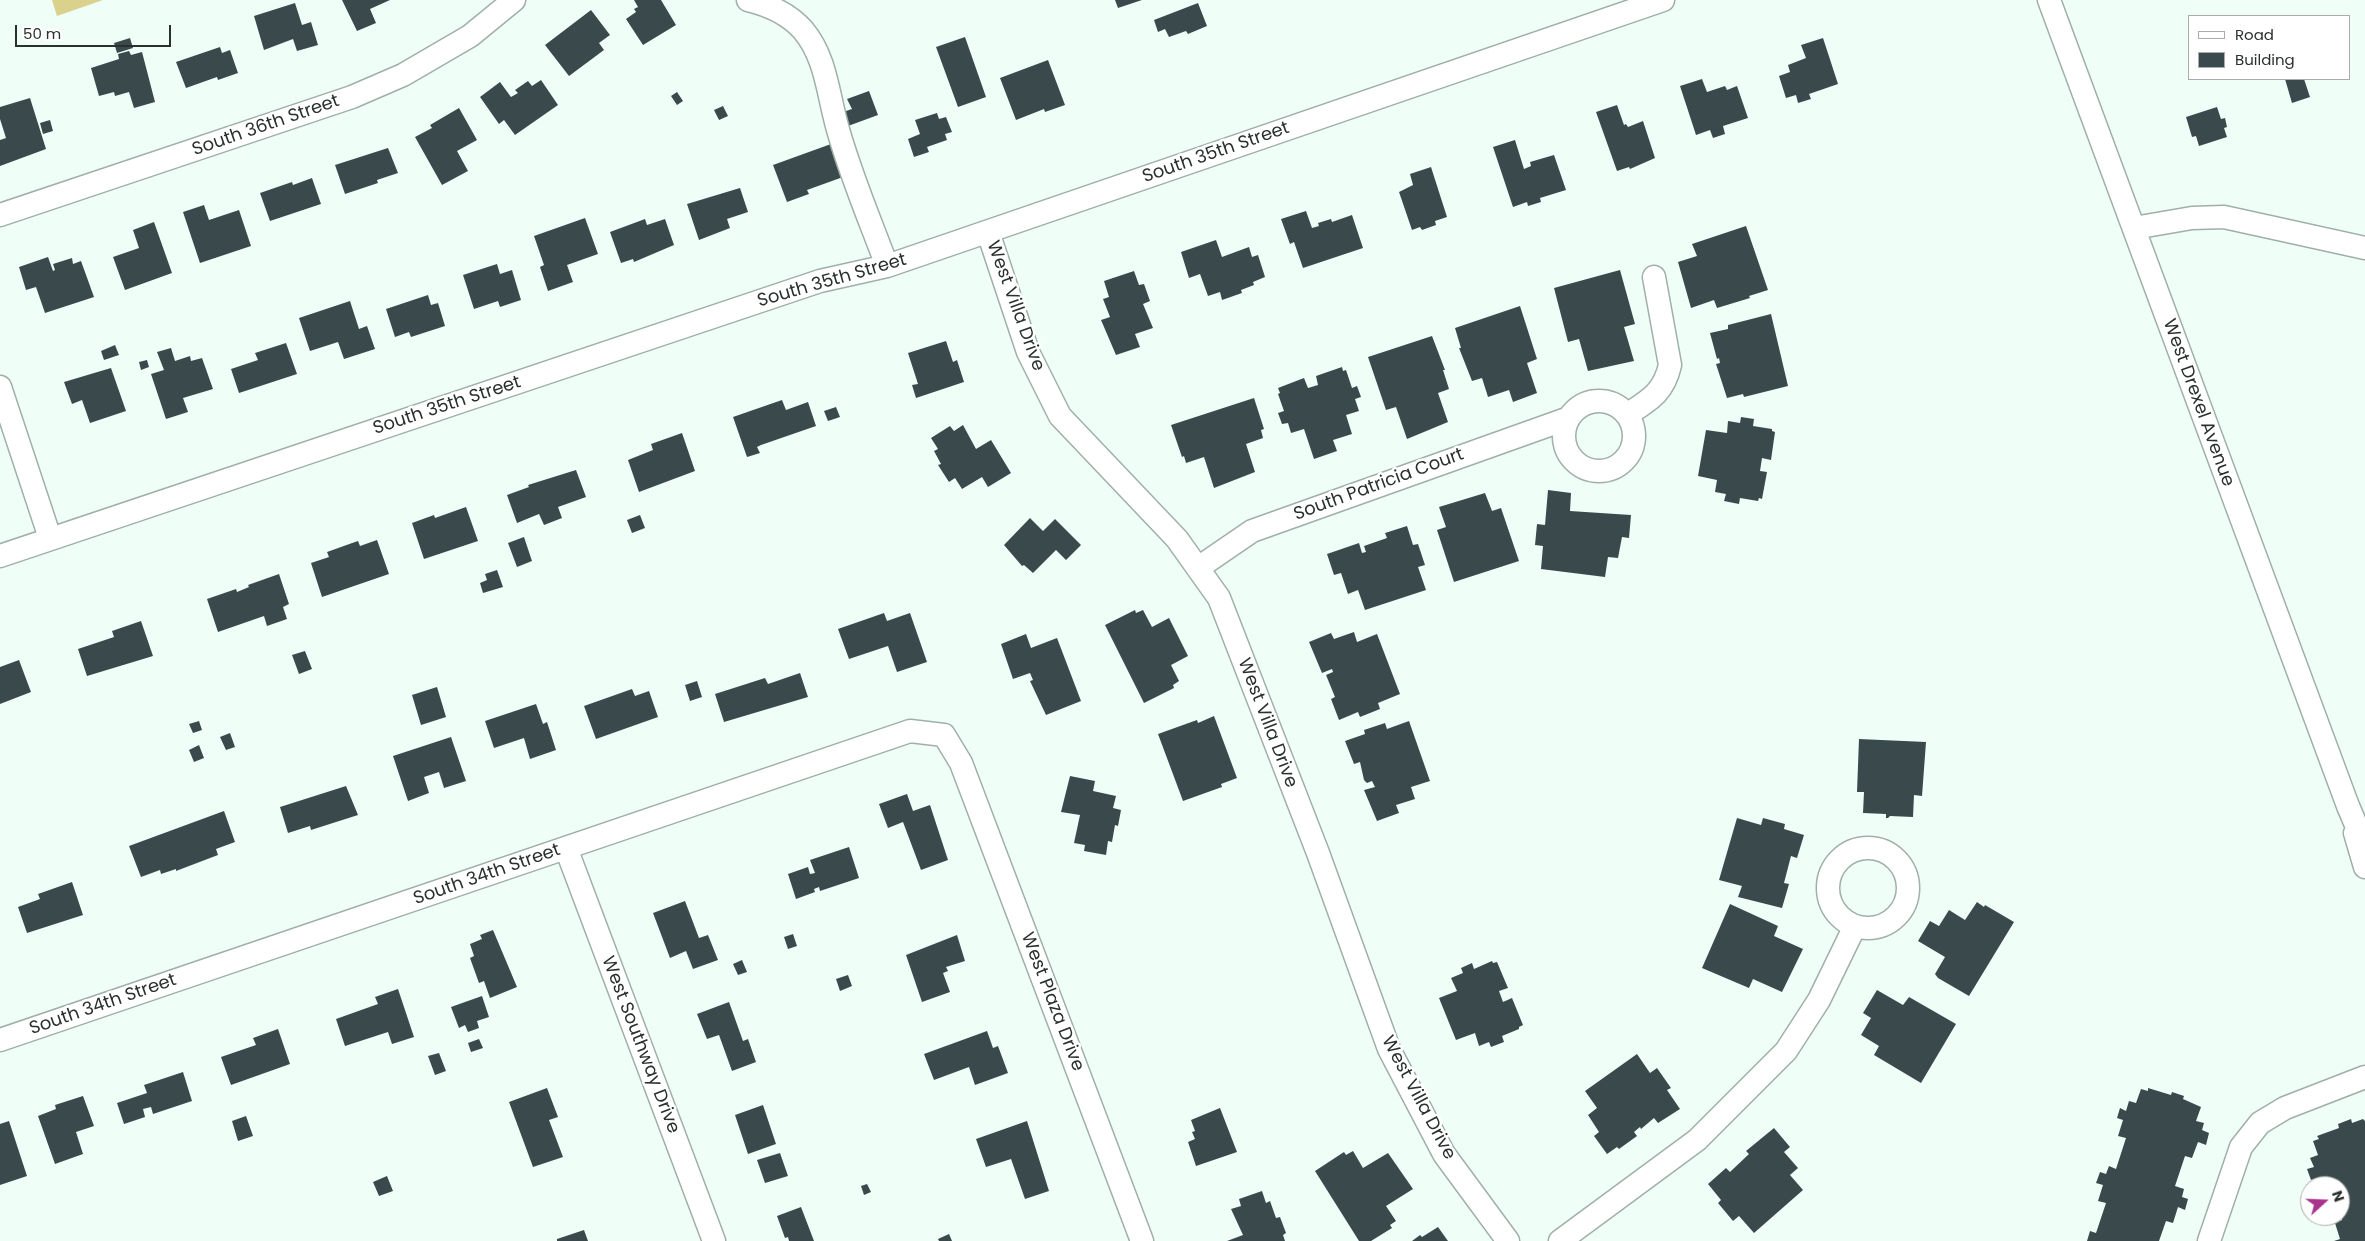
<!DOCTYPE html>
<html>
<head>
<meta charset="utf-8">
<style>
  body { margin:0 }
  #map { position:relative; width:2365px; height:1241px; overflow:hidden; background:#f0fef8; font-family:Poppins,sans-serif }
  canvas { display:block }
  .legend { position:absolute; left:2188px; top:15px; width:162px; height:65px; box-sizing:border-box; background:#fff; border:1px solid #a9acab; margin:0; padding:6px 9px; list-style:none; font-size:15px; color:#29302d }
  .legend li { display:flex; align-items:center; gap:10px; height:25px }
  .legend b { width:25px; border:1px solid #a9acab }
  .north { position:absolute; left:2300px; top:1176px; width:50px; height:50px; box-sizing:border-box; background:#fff; border:1px solid #a9acab; border-radius:50%; rotate:70deg; font-size:14px; font-weight:700; line-height:20px; text-align:center; color:#29302d }
  .north::after { content:''; display:block; margin:auto; width:18px; height:22px; background:#a9348c; clip-path:polygon(50% 0,100% 100%,50% 72%,0 100%) }
  .scale { position:absolute; left:15px; top:25px; width:156px; height:22px; box-sizing:border-box; border:2px solid #29302d; border-top:0; padding-left:6px; font-size:15px; line-height:18px; white-space:nowrap; color:#29302d; -webkit-text-stroke:4px #fff; paint-order:stroke }
</style>
</head>
<body>
<div id="map">
<canvas width="2365" height="1241"></canvas>
<ul class="legend">
<li><b style="height:6px;background:#fff"></b>Road</li>
<li><b style="height:14px;background:#3a4a4c"></b>Building</li>
</ul>
<div class="north">N</div>
<div class="scale">50 m</div>
</div>
<script>
const ctx = document.querySelector('canvas').getContext('2d');
ctx.lineJoin = 'round';
function fillPath(path, color) { ctx.fillStyle = color; ctx.fill(path, 'evenodd'); }
function stroke(path, color, width, dash) { ctx.strokeStyle = color; ctx.lineWidth = width; ctx.lineCap = dash ? 'butt' : 'round'; ctx.setLineDash(dash || []); ctx.stroke(path); }
function label(font, color, halo, rows, align = 'center') {
  ctx.font = font + ' Poppins,sans-serif'; ctx.lineWidth = 5; ctx.setLineDash([]); ctx.textBaseline = 'middle'; ctx.strokeStyle = halo; ctx.fillStyle = color; for (const [text, x, y, turn = 0] of rows) {
    ctx.save(); ctx.translate(x, y); ctx.rotate((+turn || 0) * Math.PI / 180); ctx.textAlign = isNaN(turn) ? turn : align; if (halo) ctx.strokeText(text, 0, 0); ctx.fillText(text, 0, 0); ctx.restore();
  }
}
const green = new Path2D(`
  M52,0H103L57,16Z`);
const building = new Path2D(`
  M342,0H390L370,9L376,23L357,31Z
  M634,0H661L676,25L643,45L626,19L636,12L634,9L638,7Z
  M1115,0H1142L1118,8Z
  M295,3L302,25L311,22L318,45L297,51L293,39L264,50L254,16Z
  M1198,3L1207,26L1188,34L1186,31L1169,37L1165,29L1158,32L1154,20Z
  M591,10L610,35L599,43L604,50L569,76L545,45Z
  M965,37L986,97L958,107L936,47Z
  M130,38L133,48L117,53L114,43Z
  M1823,38L1838,84L1809,94L1811,99L1798,103L1796,95L1786,98L1779,76L1790,72L1788,65L1806,58L1801,45Z
  M220,47L222,53L230,50L238,73L218,80L217,77L186,88L176,62Z
  M129,51L131,55L142,52L155,102L134,108L129,92L115,96L114,92L99,96L91,68L119,59L118,54Z
  M1048,60L1065,105L1045,112L1044,109L1016,120L1000,78Z
  M1702,79L1707,92L1725,86L1727,90L1737,86L1748,118L1723,126L1725,134L1713,138L1710,130L1696,135L1680,86Z
  M2285,79H2304L2310,97L2292,103Z
  M541,80L558,105L515,135L504,120L499,124L480,97L500,82L511,97L518,93L515,90L528,81L532,86Z
  M869,91L878,115L848,126L843,112L852,109L847,99Z
  M677,92L683,101L677,105L671,96Z
  M30,98L46,149L0,166V140L6,138L0,119V107Z
  M1617,105L1624,125L1626,124L1628,127L1643,121L1655,158L1630,169L1629,167L1617,171L1596,112Z
  M723,106L728,116L719,120L714,110Z
  M2217,107L2221,119L2225,118L2227,127L2224,128L2227,137L2199,146L2196,136L2192,137L2186,117Z
  M459,108L477,140L457,151L468,171L442,185L415,137L432,128L430,125Z
  M937,113L939,119L946,117L952,132L945,134L947,140L927,147L929,152L914,157L908,139L920,134L915,120Z
  M50,120L53,131L43,134L40,123Z
  M1515,140L1524,169L1531,166L1530,162L1554,155L1566,190L1540,198L1541,202L1528,206L1527,202L1513,207L1493,147Z
  M831,144L843,177L807,190L809,194L787,202L773,165Z
  M388,148L398,173L377,180L378,183L345,194L335,165Z
  M1431,167L1447,217L1435,221L1436,225L1422,230L1420,227L1412,230L1399,192L1413,185L1410,174Z
  M312,178L321,204L270,221L260,193L292,182L293,185Z
  M740,188L748,212L727,219L730,228L699,240L687,204Z
  M204,205L209,220L239,210L251,246L200,263L183,212Z
  M1306,211L1312,228L1319,226L1318,223L1331,219L1332,222L1352,215L1363,248L1303,268L1294,242L1290,244L1281,219Z
  M585,218L598,254L567,265L573,282L548,291L540,267L544,265L534,236Z
  M645,219L647,225L665,219L674,245L634,262L633,259L621,263L610,232Z
  M154,222L172,273L125,290L113,257L139,248L133,230Z
  M1746,226L1768,290L1749,296L1750,298L1717,308L1714,300L1691,308L1678,262L1697,256L1692,244Z
  M1216,240L1222,257L1249,247L1252,257L1258,255L1265,277L1253,282L1254,285L1241,290L1242,293L1222,300L1220,292L1208,296L1200,274L1189,278L1181,252Z
  M48,257L53,271L55,270L53,264L72,258L73,264L81,261L94,297L45,313L36,287L26,290L19,267Z
  M497,264L500,274L512,270L521,300L500,307L498,301L474,309L463,275Z
  M1620,270L1635,324L1624,327L1634,361L1588,371L1579,339L1568,342L1554,288Z
  M1134,271L1139,285L1144,284L1150,301L1143,304L1153,328L1135,334L1140,347L1116,355L1101,320L1110,317L1103,299L1109,297L1104,281Z
  M428,295L431,305L438,303L445,326L411,337L409,332L395,337L386,309Z
  M350,301L359,329L367,326L375,349L344,359L338,342L310,351L299,318Z
  M1520,306L1537,359L1527,363L1537,393L1513,402L1509,390L1488,397L1482,378L1472,381L1459,348H1461L1455,328Z
  M1771,314L1788,386L1744,397L1743,394L1727,398L1716,364L1720,363L1719,358L1717,359L1710,333L1728,329V325Z
  M1432,336L1445,370H1443L1449,389L1438,393L1448,422L1407,439L1396,407L1386,410L1368,357Z
  M946,341L953,362L957,360L964,382L916,398L912,385L918,384L908,353Z
  M286,343L297,374L239,393L231,369L258,360L255,353Z
  M115,345L119,355L104,360L101,351Z
  M171,348L175,361L190,356L191,361L202,358L213,389L183,398L188,412L166,419L151,374L164,370L157,352Z
  M147,360L149,367L141,370L139,362Z
  M1342,367L1343,371L1346,370L1352,388L1357,386L1361,397L1355,399L1359,411L1346,415L1352,434L1333,440L1337,451L1314,459L1304,429L1291,433L1288,423L1282,424L1278,413L1284,411L1278,394L1280,393L1278,388L1304,378L1308,388L1318,385L1316,376Z
  M111,368L126,411L90,423L82,400L72,404L64,382Z
  M1254,398L1264,429L1261,430L1263,438L1246,444L1255,472L1214,488L1204,457L1186,463L1184,456L1182,457L1171,425Z
  M782,400L786,410L808,402L816,426L761,445L757,447L760,453L747,457L733,417Z
  M836,407L840,417L828,421L824,411Z
  M1741,417L1754,419L1753,426L1772,429V431L1775,432L1771,460L1762,458L1760,471L1767,472L1762,499L1759,498L1758,501L1740,498L1739,504L1724,501L1726,494L1715,492L1717,480L1698,476L1706,430L1727,433L1728,421L1740,423Z
  M963,425L976,449L991,440L1011,473L988,487L982,477L962,489L955,478L949,482L938,465L941,464L934,451L938,449L931,438L950,426L954,431Z
  M682,433L695,471L639,492L628,460L653,450L651,444Z
  M576,470L586,497L558,507L562,518L544,525L539,514L517,523L507,495L529,487L528,485Z
  M1548,490L1571,493L1570,511L1631,515L1629,538L1622,537L1618,558L1608,557L1605,577L1541,569L1543,546L1535,545L1537,524L1545,525Z
  M1485,493L1492,511L1501,508L1519,561L1454,582L1437,530L1446,527L1439,507Z
  M466,507L478,541L424,559L412,523L434,515L435,518Z
  M640,515L645,528L632,533L627,520Z
  M1030,518L1043,531L1055,519L1081,545L1066,560L1056,550L1033,573L1024,565L1022,566L1004,545Z
  M1407,526L1413,545L1418,544L1425,565L1418,567L1426,590L1365,610L1358,590L1348,594L1341,573L1334,575L1327,554L1359,543L1362,553L1366,552L1364,546L1387,538L1385,533Z
  M524,537L532,561L517,567L508,543Z
  M377,540L389,574L322,597L311,563L329,557L327,552L355,542L358,541L360,546Z
  M497,570L503,587L483,593L480,583L487,580L485,574Z
  M279,574L289,604L283,607L287,619L267,626L264,616L218,632L207,599L236,589L237,592L249,587L248,585Z
  M1135,610L1136,613L1143,610L1152,627L1169,618L1188,656L1171,665L1179,681L1173,685L1174,688L1144,703L1105,625Z
  M884,613L887,621L910,613L927,662L897,672L888,646L849,659L838,629Z
  M141,621L153,656L87,676L78,649L114,637L112,631Z
  M1354,632L1357,642L1377,634L1400,694L1378,703L1380,709L1360,717L1358,712L1339,720L1331,699L1335,697L1326,675L1333,672L1332,669L1322,673L1309,642L1331,633L1334,639Z
  M1026,634L1031,648L1057,638L1081,701L1046,715L1030,681L1033,680L1030,673L1013,679L1001,644Z
  M305,651L312,669L299,674L292,655Z
  M19,660L31,692L0,704V667Z
  M800,673L808,697L724,722L715,694L765,678L768,684Z
  M697,681L702,697L690,701L685,685Z
  M437,687L446,717L421,725L412,695Z
  M632,689L635,696L649,691L658,717L596,739L584,706Z
  M536,704L543,724L547,722L556,750L530,759L524,738L494,748L485,721Z
  M1214,716L1237,778L1221,784L1222,787L1183,801L1158,734L1197,720L1198,723Z
  M199,721L202,730L193,733L189,724Z
  M1409,721L1430,781L1411,787L1415,799L1396,805L1399,813L1377,821L1364,790L1375,787L1372,781L1367,783L1364,780L1360,762L1354,764L1345,741L1365,734L1364,730L1385,723L1387,729Z
  M230,733L235,747L226,750L220,737Z
  M451,737L466,781L444,788L439,772L424,777L429,793L408,801L393,756Z
  M1859,739L1926,742L1922,796L1914,795L1913,817L1890,816L1888,818H1886V814L1863,813L1864,792H1857Z
  M199,745L204,758L194,762L189,750Z
  M1070,776L1095,781L1093,791L1116,796L1113,808L1121,810L1118,826L1115,825L1112,842L1108,841L1106,855L1084,851L1085,845L1074,843L1080,815L1061,812Z
  M346,786L358,815L311,830L310,826L288,833L280,807Z
  M907,794L913,811L930,805L948,860L921,870L903,822L888,828L879,804Z
  M224,811L235,842L216,849L218,855L176,871V869L161,874L160,870L141,877L129,846Z
  M1737,818L1761,825L1763,818L1785,824L1784,829L1804,835L1797,858L1791,856L1784,883L1789,884L1782,908L1738,897L1742,886L1719,880Z
  M849,847L859,878L820,891L819,887L814,889L815,892L796,899L788,874L808,867L810,874L815,873L810,860Z
  M72,882L83,915L27,933L18,907L40,899L38,894Z
  M685,901L699,938L708,935L718,960L693,969L686,951L670,958L653,913Z
  M1977,902L1984,907L1985,905L2014,922L1969,996L1938,978L1935,974L1945,957L1918,941L1930,921L1939,926L1949,910L1965,920Z
  M1730,904L1778,926L1774,936L1803,949L1782,992L1753,979L1749,988L1702,968Z
  M493,930L517,987L490,998L484,981L479,983L470,958L474,956L470,944L482,939L480,935Z
  M793,934L797,946L788,949L784,937Z
  M957,935L965,961L946,967L948,971L943,973L950,992L922,1002L906,955Z
  M742,960L747,972L738,975L733,964Z
  M1492,961L1493,963L1497,962L1508,988L1499,991L1503,1002L1512,998L1523,1025L1519,1027V1029L1502,1036L1504,1042L1491,1047L1489,1042L1479,1046L1475,1033L1456,1040L1439,998L1457,991L1451,978L1463,973L1461,968L1472,963L1474,969Z
  M848,975L852,986L840,991L836,979Z
  M398,989L414,1037L392,1044L388,1032L345,1046L336,1019L378,1004L375,997Z
  M1877,990L1903,1005L1909,997L1956,1024L1921,1083L1874,1055L1879,1046L1861,1035L1871,1018L1863,1013Z
  M482,996L489,1017L477,1021L479,1028L468,1032L465,1025L459,1028L451,1007Z
  M729,1002L743,1041L748,1039L756,1062L732,1071L719,1035L707,1039L697,1014Z
  M278,1029L290,1064L231,1085L221,1057L256,1045L253,1038Z
  M987,1031L993,1048L998,1046L1008,1073L975,1085L969,1067L934,1080L924,1054Z
  M479,1039L483,1048L471,1052L468,1043Z
  M439,1053L446,1071L435,1075L428,1056Z
  M1637,1054L1650,1073L1657,1068L1671,1088L1667,1090L1680,1109L1658,1123L1654,1118L1641,1129L1640,1127L1634,1132L1637,1136L1619,1149L1617,1147L1607,1154L1594,1136L1599,1132L1588,1115L1597,1108L1585,1091Z
  M183,1072L192,1101L153,1114L151,1107L143,1109L145,1117L124,1124L117,1103L147,1093L144,1085Z
  M547,1088L558,1117L549,1120L563,1157L533,1167L509,1102Z
  M2148,1088L2171,1095L2172,1092L2184,1096L2183,1099L2201,1107L2196,1121L2204,1123L2202,1130L2209,1133L2206,1145L2198,1142L2192,1158L2185,1156L2175,1186L2184,1189L2182,1197L2188,1199L2185,1210L2178,1207L2173,1223L2166,1221L2159,1241H2087L2090,1231L2096,1233L2106,1203L2098,1201L2103,1185L2096,1183L2100,1172L2106,1174L2109,1166L2116,1169L2126,1138L2118,1136L2123,1120L2117,1118L2120,1108L2126,1111L2129,1101L2136,1103L2141,1089L2148,1091Z
  M83,1096L94,1126L76,1132L83,1154L55,1164L38,1116L56,1109L55,1105Z
  M763,1105L776,1144L748,1154L735,1115Z
  M1220,1108L1237,1152L1196,1166L1188,1142L1195,1139L1192,1132L1195,1131L1191,1120Z
  M246,1116L253,1136L238,1141L232,1121Z
  M2351,1119L2352,1123L2363,1119L2365,1121V1241H2334L2340,1239L2335,1223L2342,1220L2340,1186H2320L2317,1178L2311,1180L2307,1169L2314,1167L2310,1158L2318,1155L2313,1141L2319,1139L2317,1136L2339,1128L2338,1124Z
  M9,1121L27,1176L0,1185V1124Z
  M1027,1121L1049,1191L1025,1199L1011,1159L986,1167L976,1139Z
  M1774,1128L1790,1147L1784,1152L1798,1168L1790,1175L1803,1190L1754,1233L1739,1216L1733,1221L1718,1203L1721,1200L1708,1184L1726,1168L1730,1172L1749,1154L1746,1151Z
  M1353,1151L1363,1168L1388,1153L1413,1189L1386,1206L1396,1221L1390,1225L1392,1228L1371,1241H1359L1315,1171L1344,1152L1346,1155Z
  M780,1153L788,1176L765,1183L757,1160Z
  M387,1176L393,1191L379,1196L373,1182Z
  M867,1184L871,1192L864,1195L861,1186Z
  M1262,1191L1266,1203L1270,1201L1276,1218L1280,1217L1286,1233L1283,1235L1285,1241H1227L1243,1235L1231,1209L1241,1206L1239,1199Z
  M801,1207L814,1241H789L788,1237L785,1238L777,1216Z
  M1438,1227L1448,1241H1412L1420,1235L1422,1237Z
  M584,1230L588,1241H557V1239Z
  M949,1234L952,1241H939L938,1239Z`);
const minor = new Path2D(`
  M748,0C769,5 788,13 803,30C826,57 828,94 837,126C850,174 870,220 887,266
  M2049,0L2348,806L2365,846
  M0,215L352,97L403,75L470,36L514,0
  M2134,228L2192,218L2224,217L2365,248
  M988,232L1028,352L1060,416L1177,539L1219,598L1318,853L1389,1049L1444,1154L1508,1241
  M0,387L50,538
  M1564 436a35 35 0 1 1 70 0a35 35 0 1 1-70 0Z
  M1628,414C1650,400 1664,392 1670,365L1654,277
  M0,556L820,281L887,266L1663,0
  M1198,568L1252,531L1569,418
  M2355,833L2365,867
  M566,848L714,1241
  M1828 888a40 40 0 1 1 80 0a40 40 0 1 1-80 0Z
  M0,1040L910,731L944,735L961,763L1142,1241
  M1560,1241L1697,1140L1786,1051L1819,1000L1855,926
  M2209,1241L2241,1147L2260,1123L2285,1108L2365,1077`);
const streetNames = [
  ["South 36th Street",266,126,-19],
  ["South 35th Street",1216,153,-19],
  ["South 35th Street",832,281,-16],
  ["West Villa Drive",1015,306,70],
  ["West Drexel Avenue",2198,403,70],
  ["South 35th Street",447,406,-18],
  ["South Patricia Court",1379,485,-20],
  ["West Villa Drive",1267,723,69],
  ["South 34th Street",487,875,-19],
  ["West Plaza Drive",1052,1002,69],
  ["South 34th Street",103,1005,-19],
  ["West Southway Drive",640,1045,69],
  ["West Villa Drive",1418,1098,62]
];
fillPath(green, '#d9d18c');
fillPath(building, '#3a4a4c');
stroke(minor, '#9fafa9', 25);
stroke(minor, '#fff', 22);
label('18px', '#29302d', '#fff', streetNames);
</script>
</body>
</html>
